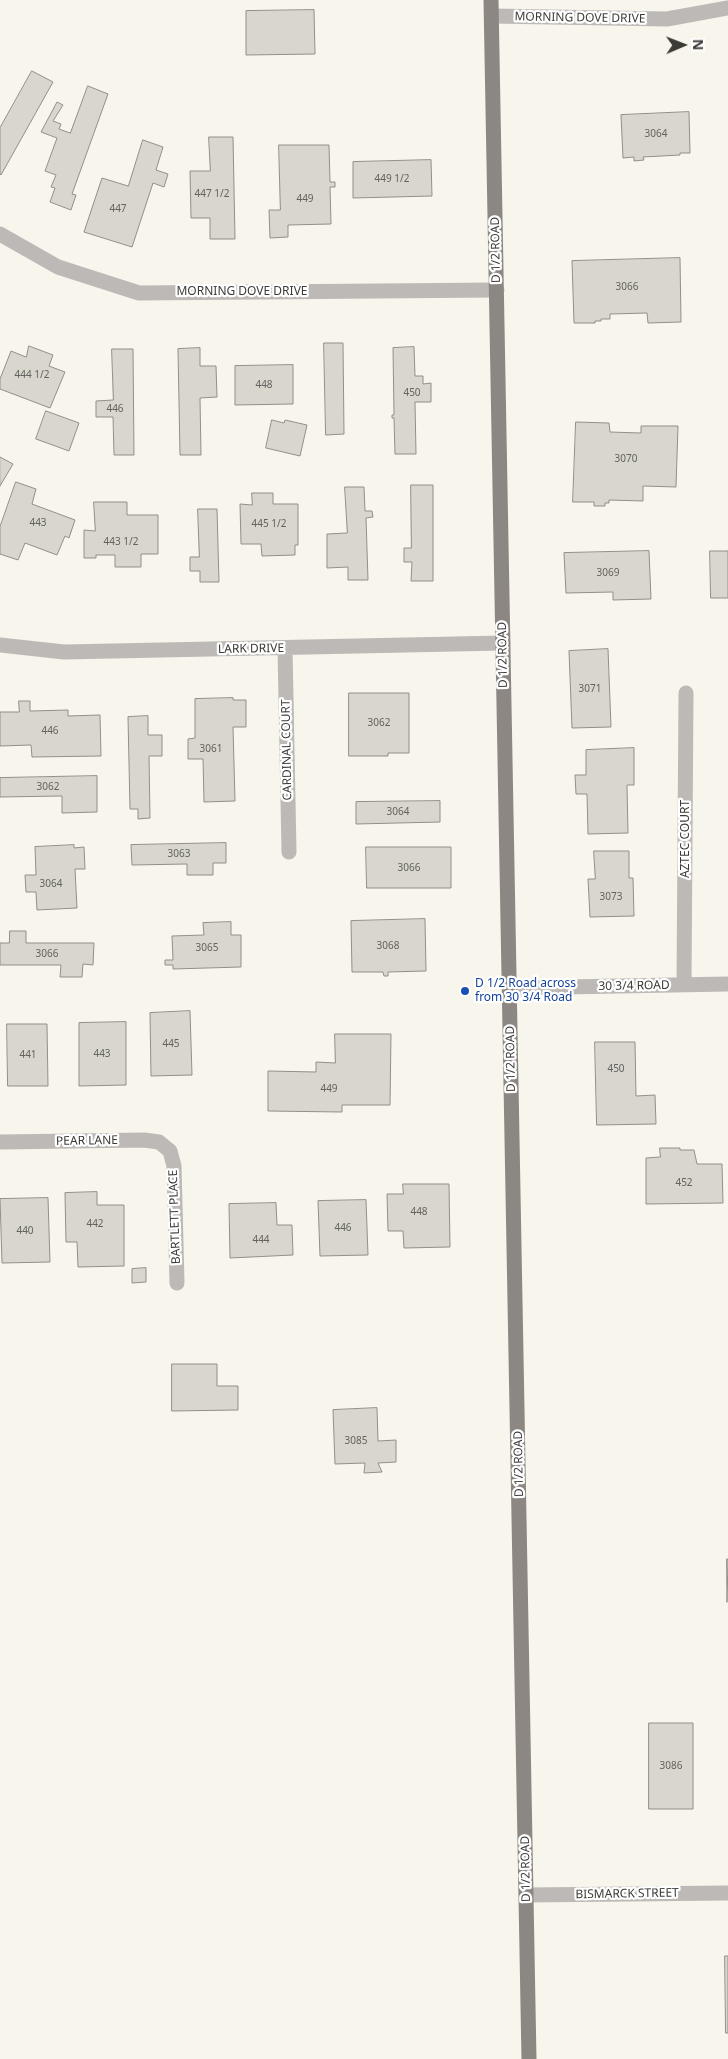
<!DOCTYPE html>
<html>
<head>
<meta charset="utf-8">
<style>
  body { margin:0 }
  #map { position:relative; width:728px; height:2059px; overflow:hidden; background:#f8f5ed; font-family:"Noto Sans",sans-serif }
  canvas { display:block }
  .north { position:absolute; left:658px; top:20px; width:50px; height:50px; -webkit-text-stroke:4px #fff; paint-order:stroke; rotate:89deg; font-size:14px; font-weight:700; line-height:20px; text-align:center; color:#3c3b38 }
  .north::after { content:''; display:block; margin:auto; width:18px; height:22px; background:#3c3b38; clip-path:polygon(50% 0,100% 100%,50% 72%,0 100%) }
</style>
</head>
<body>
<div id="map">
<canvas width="728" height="2059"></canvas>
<div class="north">N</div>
</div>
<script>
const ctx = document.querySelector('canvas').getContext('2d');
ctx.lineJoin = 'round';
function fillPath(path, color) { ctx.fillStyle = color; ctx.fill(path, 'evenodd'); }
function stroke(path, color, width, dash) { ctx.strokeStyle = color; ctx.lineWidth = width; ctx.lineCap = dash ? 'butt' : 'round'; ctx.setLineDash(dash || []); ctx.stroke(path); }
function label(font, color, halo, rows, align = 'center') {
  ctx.font = font + ' "Noto Sans",sans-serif'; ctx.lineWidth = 4.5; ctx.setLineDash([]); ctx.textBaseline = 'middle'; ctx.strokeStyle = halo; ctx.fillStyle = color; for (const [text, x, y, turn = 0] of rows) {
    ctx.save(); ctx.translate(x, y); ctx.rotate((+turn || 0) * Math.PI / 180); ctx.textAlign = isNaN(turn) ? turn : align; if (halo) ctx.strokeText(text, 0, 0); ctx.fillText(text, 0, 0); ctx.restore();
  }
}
const building = new Path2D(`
  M314,10L315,54L246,55V11Z
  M32,71L53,82L1,175L0,174V128Z
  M88,86L108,94L72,194L76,195L71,210L50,202L55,188L51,187L56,175L45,171L57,138L41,132L57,102L63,105L53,121L61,124L59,129L70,133Z
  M689,112L690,153H680V155L643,157L644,160L634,161V157L623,158L621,115Z
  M209,137H233L235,239H210V218H191L190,171H210Z
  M143,140L163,147L156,170L168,174L164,187L153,183L132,247L84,232L102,178L128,186Z
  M279,145H329L330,182H335V187H330L331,224L288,225V237L270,238L269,210H280Z
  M431,160L432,196L353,198V162Z
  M680,258L681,322L648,323L647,313L610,314V319H601V321H595V323H574L572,261Z
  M324,343H343L344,434L326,435Z
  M29,346L53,355L49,366L65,372L50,408L0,389V379L11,351L26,357Z
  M414,347L415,376H423V384L431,383V402H415L416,454H395L394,418H392V415H394L393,348Z
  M200,348V366H216L217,397L200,398L201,455H180L178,349Z
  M112,349H133L134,455H114L113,417H96V401L113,400Z
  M293,365V404L235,405V366Z
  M46,411L79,423L69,451L36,439Z
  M272,420L284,423L285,420L307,425L300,456L266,448Z
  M576,422L609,423L610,432L641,433V426H678L676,487L643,486V501L609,500V503H605V506H594V502H573Z
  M0,457L13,464L0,486Z
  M16,482L36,489L32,504L75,520L69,538L65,536L57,555L25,543L18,560L0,554V527Z
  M411,485H433V581H411L412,562H404V548H411Z
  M345,487H364L365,511H372L373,517L366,518L368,580H348V567L327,568V534L347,533Z
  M252,493H273V504H298V545H295V555L262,556L261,544H241L240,504L252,505Z
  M94,502H127V515H158V554H141V567H115V555H96V558H84V530L95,531Z
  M198,509H217L219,582H200V571H190V557H199Z
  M649,551L651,599L613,600V592L566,593L564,553Z
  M710,551H728V598H711Z
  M608,649L611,727L572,728L569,651Z
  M349,693H409V753H388V756H349Z
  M233,698V700H246V727H233L235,801L204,802L203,759H188V739L195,738V699Z
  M19,701H30V711L68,710V716L100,715L101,756L32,757L31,745L0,746V712H19Z
  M148,716V735H162V756H149L150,818L138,819V809H130L128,717Z
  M634,748V785H627L628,833L588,834L587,794H576L575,775H586V750Z
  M97,776V812L62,813V796L0,797V778Z
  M440,801V822L356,824V802Z
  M226,843V863H213V875H187V864L132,865L131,845Z
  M74,845V848L84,847L85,869H75L77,908L37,910L36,892H26L25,875H36L35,847Z
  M366,847H451V888H367Z
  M594,851H629V878H633L634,916L590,917L588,879H595Z
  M425,919L426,971L388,972V976H384L383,972H352L351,921Z
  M231,922V935H241V967L173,969V965H165V960H173L172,936L204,935L203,923Z
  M10,931H26V943H94L93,965L83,964L82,977H60L61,965H0V943H9Z
  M190,1011L192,1075L151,1076L150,1013Z
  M126,1022V1085L79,1086V1023Z
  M7,1024H47L48,1086H8Z
  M335,1034H391L390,1105H342V1112L268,1111V1071L316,1072V1062L335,1063Z
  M595,1042H635L636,1096L655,1095L656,1124L597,1125Z
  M660,1148H680V1150H694L697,1164H722L723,1203L646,1204V1158L660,1157Z
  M403,1184H449L450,1247L404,1248L403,1231H388L387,1194H403Z
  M97,1192V1205H124V1266L78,1267L77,1242H66L65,1193Z
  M48,1198L50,1262L2,1263L0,1199Z
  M366,1200L368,1255L320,1256L318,1201Z
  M276,1203L277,1225H292L293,1255L230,1258L229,1204Z
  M146,1268V1282L132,1283V1269Z
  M172,1364H217V1386H238V1410L172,1411Z
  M377,1408L378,1441L396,1440V1462L378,1463L382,1472L364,1473L365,1463L335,1464L333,1410Z
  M727,1559H728L727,1602Z
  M649,1723H693V1809H649Z
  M725,1956H728V2033H726Z`);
const minor = new Path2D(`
  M492,16L667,19L728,8
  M0,234L58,267L139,293L497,290
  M0,645L64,652L503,643
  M285,648L289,852
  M684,985L686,693
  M510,988L728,984
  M0,1142L144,1140L159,1142L170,1151L174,1166L177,1283
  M527,1895L728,1893`);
const major = new Path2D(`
  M491,0L529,2059`);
const markers = [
  [465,991,5,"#1a4fb4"]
];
const numberNames = [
  ["3064",656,134],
  ["449 1/2",392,179],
  ["447 1/2",212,194],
  ["449",305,199],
  ["447",118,209],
  ["3066",627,287],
  ["444 1/2",32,375],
  ["448",264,385],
  ["450",412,393],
  ["446",115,409],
  ["3070",626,459],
  ["443",38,523],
  ["445 1/2",269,524],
  ["443 1/2",121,542],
  ["3069",608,573],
  ["3071",590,689],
  ["3062",379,723],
  ["446",50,731],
  ["3061",211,749],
  ["3062",48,787],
  ["3064",398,812],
  ["3063",179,854],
  ["3066",409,868],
  ["3064",51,884],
  ["3073",611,897],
  ["3068",388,946],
  ["3065",207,948],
  ["3066",47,954],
  ["445",171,1044],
  ["443",102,1054],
  ["441",28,1055],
  ["450",616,1069],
  ["449",329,1089],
  ["452",684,1183],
  ["448",419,1212],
  ["442",95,1224],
  ["446",343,1228],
  ["440",25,1231],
  ["444",261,1240],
  ["3085",356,1441],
  ["3086",671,1766]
];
const streetNames = [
  ["MORNING DOVE DRIVE",580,18,1],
  ["D 1/2 ROAD",496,250,-91],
  ["MORNING DOVE DRIVE",242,292],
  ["LARK DRIVE",251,649,-1],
  ["D 1/2 ROAD",503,655,-91],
  ["CARDINAL COURT",287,750,-91],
  ["AZTEC COURT",686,839,-90],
  ["30 3/4 ROAD",634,986,-1],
  ["D 1/2 ROAD",511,1059,-91],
  ["PEAR LANE",87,1141,-1],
  ["BARTLETT PLACE",175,1217,-92],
  ["D 1/2 ROAD",519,1464,-91],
  ["D 1/2 ROAD",526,1869,-91],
  ["BISMARCK STREET",627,1894,-1]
];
const transitNames = [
  ["D 1/2 Road across",475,984],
  ["from 30 3/4 Road",475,998]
];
fillPath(building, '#d9d6ce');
stroke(building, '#928f88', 1);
stroke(minor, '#bdb9b7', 15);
stroke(major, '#8d8783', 15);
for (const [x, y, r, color] of markers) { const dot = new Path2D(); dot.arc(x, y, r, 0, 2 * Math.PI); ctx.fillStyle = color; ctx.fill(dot); stroke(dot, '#fff', 2); }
label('10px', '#63625e', null, numberNames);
label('12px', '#3c3b38', '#fff', streetNames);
label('12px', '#164399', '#fff', transitNames, 'left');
</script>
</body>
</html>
